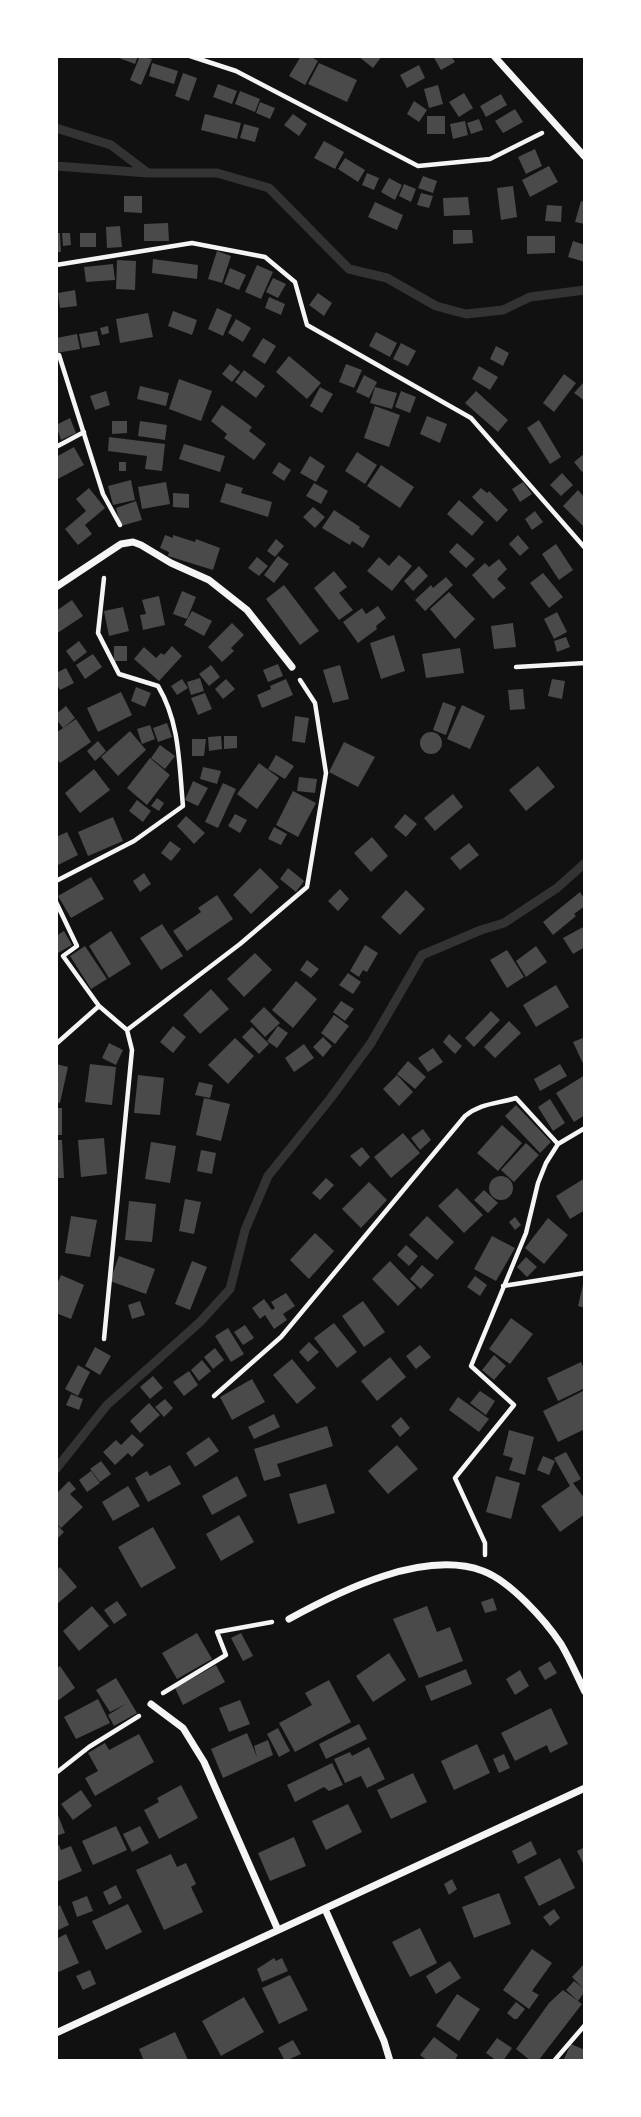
<!DOCTYPE html>
<html>
<head>
<meta charset="utf-8">
<style>
  body { margin:0 }
  #map { position:relative; width:641px; height:2117px; overflow:hidden; background:#111; font-family:Raleway,sans-serif }
  canvas { display:block }
  .frame { position:absolute; inset:0; border:58px solid #fff; pointer-events:none }
</style>
</head>
<body>
<div id="map">
<canvas width="641" height="2117"></canvas>
<div class="frame"></div>
</div>
<script>
const ctx = document.querySelector('canvas').getContext('2d');
ctx.lineJoin = 'round';
function stroke(path, color, width, dash) { ctx.strokeStyle = color; ctx.lineWidth = width; ctx.lineCap = dash ? 'butt' : 'round'; ctx.setLineDash(dash || []); ctx.stroke(path); }
function fillPath(path, color) { ctx.fillStyle = color; ctx.fill(path, 'evenodd'); }
const stream = new Path2D(`
  M56,128L111,145L148,173H217L269,188L349,269L387,278L436,306L466,314L503,310L530,297L585,290
  M56,166L148,173
  M56,1469L107,1405L200,1322L230,1289L245,1230L268,1176L330,1099L371,1043L422,955L481,930L504,923L557,888L585,863`);
const building = new Path2D(`
  M120,56H138L135,64L119,58Z
  M140,56L152,59L141,85L130,80Z
  M301,56H310L318,61L305,85L289,76Z
  M358,56H382L373,68Z
  M433,56H451L455,62L441,70Z
  M152,63L178,71L174,84L149,76Z
  M319,63L357,80L347,102L308,84Z
  M419,65L425,78L407,88L400,75Z
  M183,73L197,78L189,101L175,96Z
  M218,84L237,91L232,104L213,97Z
  M438,85L443,104L429,108L424,89Z
  M240,91L260,99L255,112L235,104Z
  M464,93L473,108L459,117L449,102Z
  M501,94L507,105L486,117L480,106Z
  M414,101L427,110L419,122L407,114Z
  M260,102L275,108L270,119L256,113Z
  M515,109L523,122L503,133L495,121Z
  M205,114L241,123L237,139L201,130Z
  M293,114L307,124L299,136L284,125Z
  M427,116H445V134H427Z
  M479,119L483,130L471,134L467,123Z
  M465,121L468,135L453,139L450,124Z
  M244,124L259,128L255,142L240,138Z
  M324,141L344,152L335,169L314,158Z
  M535,149L542,166L526,174L518,157Z
  M345,158L365,170L358,182L338,169Z
  M549,166L558,182L530,197L522,180Z
  M367,173L379,178L374,190L362,185Z
  M423,176L437,181L433,193L418,188Z
  M389,178L402,185L395,200L381,192Z
  M404,184L416,189L411,202L399,196Z
  M513,186L517,217L501,220L497,188Z
  M421,193L433,196L429,208L417,205Z
  M124,196H142V213L124,212Z
  M468,197L470,215L444,216L443,198Z
  M581,201L585,202V224L575,222Z
  M375,202L403,215L397,230L368,217Z
  M547,205L562,206L561,222L545,221Z
  M168,223L169,241H144V224Z
  M120,226L122,247L107,248L106,227Z
  M453,230H472L473,243L453,244Z
  M56,233H60L61,252H56Z
  M62,233H70L71,245L63,246Z
  M80,233H96V247H80Z
  M527,236H555V253L527,254Z
  M573,241L585,245V262L568,257Z
  M217,251L231,256L222,283L208,279Z
  M153,259L198,265L197,279L152,273Z
  M117,260L136,261L135,290L116,289Z
  M113,264L115,280L86,282L84,267Z
  M257,265L273,272L261,299L245,292Z
  M230,268L246,275L239,290L224,284Z
  M273,278L286,284L278,298L266,292Z
  M75,290L77,306L60,308L58,293Z
  M318,293L332,303L324,316L309,305Z
  M269,297L285,304L281,315L265,308Z
  M217,308L232,315L223,336L208,329Z
  M173,311L197,320L192,335L168,326Z
  M148,313L153,337L120,343L116,319Z
  M236,319L251,328L243,342L228,333Z
  M108,326L109,333L102,335L100,328Z
  M97,331L100,345L82,348L79,334Z
  M376,332L397,343L390,357L369,346Z
  M77,334L80,349L56,353V338Z
  M263,338L276,346L265,364L252,356Z
  M401,343L416,351L408,366L393,359Z
  M496,346L509,353L503,366L490,359Z
  M289,356L321,383L307,399L276,372Z
  M230,364L240,372L232,382L222,374Z
  M346,364L362,370L354,388L339,382Z
  M479,366L498,377L490,390L472,379Z
  M244,370L265,386L256,398L235,382Z
  M564,374L576,383L554,412L543,403Z
  M364,375L377,382L369,398L356,392Z
  M179,379L212,391L201,421L169,409Z
  M583,383L585,385V401L574,393Z
  M140,386L169,393L166,406L137,399Z
  M320,387L333,394L322,413L310,406Z
  M375,387L397,393L392,409L370,403Z
  M106,391L110,405L95,410L90,396Z
  M401,391L416,397L410,413L395,407Z
  M476,391L508,420L498,432L465,403Z
  M222,405L252,427L249,431L266,444L254,460L224,438L227,434L211,421Z
  M375,406L400,415L389,447L364,438Z
  M427,416L447,424L440,443L420,434Z
  M70,418L76,433L61,440L56,425Z
  M539,420L561,457L550,464L527,428Z
  M112,421H127V433L112,434Z
  M140,421L167,425L165,440L138,436Z
  M109,437L165,444L162,471L145,469L147,456L108,451Z
  M184,444L225,456L220,472L179,459Z
  M74,447L84,465L56,480V457Z
  M357,452L377,465L365,484L345,471Z
  M585,453V469L582,472L574,462Z
  M310,456L325,466L316,482L300,473Z
  M119,462H126V471H119Z
  M279,462L291,470L284,481L272,473Z
  M381,465L414,487L400,508L367,486Z
  M562,473L573,485L561,496L550,485Z
  M131,480L135,500L113,505L108,486Z
  M166,482L170,504L142,509L138,487Z
  M523,482L532,494L520,502L512,489Z
  M226,483L243,488L241,493L272,502L268,517L220,502Z
  M314,483L328,491L321,504L306,496Z
  M89,488L105,508L85,525L92,534L78,545L65,529L86,511L76,499Z
  M481,488L487,493L489,491L508,510L497,522L472,497Z
  M578,490L585,498L584,527L563,506Z
  M173,493L189,494V508L173,507Z
  M459,500L484,522L472,536L447,514Z
  M136,501L142,520L121,526L116,508Z
  M313,507L325,517L315,528L303,517Z
  M334,510L360,527L359,529L370,536L363,548L352,541L350,545L322,528Z
  M535,511L543,522L532,530L525,519Z
  M165,535L173,538V535L195,542L196,539L220,548L213,570L168,556L169,552L160,548Z
  M518,535L529,548L520,556L509,544Z
  M276,539L284,546L275,557L267,551Z
  M457,543L475,559L466,568L449,552Z
  M556,544L573,570L559,580L542,554Z
  M399,555L412,566L392,591L367,571L379,557L389,566Z
  M278,556L289,564L274,583L264,575Z
  M257,557L268,566L259,576L248,568Z
  M499,559L507,569L497,579L506,588L493,599L472,575L485,563L489,567Z
  M419,566L428,576L413,591L404,581Z
  M334,571L347,587L339,593L353,610L339,620L314,588Z
  M543,573L563,597L549,608L530,583Z
  M446,577L453,585L425,611L415,600L431,585L433,588Z
  M284,585L319,631L300,645L266,599Z
  M182,591L196,597L187,619L173,614Z
  M449,592L475,619L455,639L430,609Z
  M159,596L165,625L143,630L140,615L146,614L142,600Z
  M72,600L83,616L56,634V611Z
  M378,606L386,618L376,626L377,629L358,643L343,622L362,608L366,614Z
  M123,607L129,631L109,636L104,611Z
  M192,611L212,621L204,636L184,625Z
  M557,612L567,632L554,639L544,619Z
  M232,623L244,635L231,648L234,651L222,662L208,647Z
  M513,623L516,647L494,649L491,626Z
  M394,635L405,671L381,679L370,643Z
  M566,637L570,647L557,652L554,641Z
  M79,641L87,652L74,662L66,651Z
  M114,646H127V661H114Z
  M172,646L182,656L159,681L134,659L144,647L156,658L161,653L164,655Z
  M460,648L464,673L426,678L422,654Z
  M93,654L102,667L85,679L76,665Z
  M278,664L283,676L268,682L263,670Z
  M211,665L220,677L209,686L199,674Z
  M340,665L349,699L333,703L323,670Z
  M66,668L74,683L60,690L56,683V673Z
  M200,678L204,691L191,695L187,682Z
  M182,679L188,688L177,695L171,686Z
  M226,679L235,689L223,699L215,689Z
  M286,679L293,695L262,708L257,695L271,689L270,686Z
  M552,679L565,681L562,699L548,696Z
  M136,687L151,693L145,707L131,701Z
  M523,689L525,709L510,710L508,690Z
  M121,692L132,715L98,732L87,708Z
  M205,693L212,709L198,715L191,698Z
  M443,702L456,707L446,735L433,730Z
  M462,705L485,716L470,749L447,739Z
  M66,706L75,718L63,728L56,719V714Z
  M295,716L309,718L305,743L292,741Z
  M76,719L91,742L60,763L56,758V733Z
  M167,723L172,737L158,742L153,728Z
  M150,725L155,739L142,744L137,729Z
  M130,731L146,750L118,776L101,757Z
  M420 743a11 11 0 1 1 22 0a11 11 0 1 1-22 0Z
  M221,736L222,749L209,751L208,737Z
  M224,736H237V748L224,749Z
  M192,739H206L204,756H192Z
  M98,741L106,751L95,761L87,751Z
  M344,742L375,757L358,787L329,772Z
  M160,745L175,756L165,769L151,758Z
  M276,755L294,766L285,779L268,769Z
  M150,758L170,775L147,805L127,788Z
  M259,763L279,778L257,809L237,794Z
  M538,766L555,787L526,811L509,790Z
  M203,767L221,771L217,784L200,779Z
  M94,769L110,790L80,813L65,793Z
  M299,777L317,779L315,793L297,791Z
  M193,781L208,788L198,806L185,800Z
  M223,783L236,789L218,828L205,822Z
  M293,791L316,803L298,837L276,825Z
  M453,794L463,807L435,831L424,818Z
  M157,798L164,803L159,811L151,806Z
  M137,800L151,811L143,822L129,811Z
  M235,814L247,820L240,833L228,826Z
  M405,814L417,824L406,837L394,827Z
  M186,816L205,833L194,844L177,826Z
  M113,817L123,841L88,856L78,832Z
  M274,827L287,834L281,845L268,839Z
  M67,832L78,855L56,866V837Z
  M372,837L388,856L371,872L354,853Z
  M170,841L181,849L171,861L161,853Z
  M469,843L479,855L460,870L450,858Z
  M260,868L279,887L251,914L233,895Z
  M288,868L304,881L296,892L280,879Z
  M144,873L151,884L140,892L133,881Z
  M91,877L104,899L71,918L58,896Z
  M340,889L349,899L338,911L328,901Z
  M406,890L425,909L400,935L381,917Z
  M580,892L585,900V906L574,914L576,916L553,935L543,922Z
  M217,895L233,919L187,951L173,931L201,912L198,908Z
  M162,924L183,956L161,970L140,938Z
  M585,926V947L573,954L563,938Z
  M64,931L72,945L56,954V936Z
  M111,931L131,964L109,978L89,946Z
  M365,945L378,953L367,972L363,970L359,977L350,971Z
  M85,946L107,979L91,989L70,956Z
  M536,946L547,962L526,977L516,961Z
  M507,950L524,977L507,988L490,960Z
  M255,953L272,970L244,997L227,979Z
  M307,960L319,969L311,978L300,970Z
  M348,973L361,982L353,994L339,985Z
  M296,981L317,999L293,1028L272,1010Z
  M556,985L569,1007L536,1027L523,1005Z
  M211,989L229,1009L200,1034L183,1015Z
  M341,1001L354,1009L345,1021L333,1012Z
  M264,1007L280,1023L265,1037L250,1021Z
  M491,1011L500,1020L474,1047L465,1038Z
  M334,1015L349,1026L335,1044L321,1033Z
  M509,1021L521,1033L495,1058L484,1047Z
  M173,1026L186,1037L173,1053L160,1042Z
  M278,1026L288,1033L277,1048L267,1041Z
  M252,1027L269,1044L259,1054L242,1037Z
  M449,1034L462,1046L455,1054L443,1042Z
  M323,1037L332,1046L323,1057L313,1047Z
  M585,1037V1068L573,1042Z
  M235,1038L254,1056L228,1084L208,1065Z
  M109,1043L123,1050L116,1065L102,1058Z
  M304,1044L314,1058L294,1072L285,1058Z
  M433,1048L443,1062L428,1072L418,1058Z
  M408,1061L426,1077L415,1089L397,1074Z
  M56,1064L68,1067L60,1103L56,1102Z
  M90,1064L116,1067L112,1105L85,1102Z
  M560,1064L567,1076L540,1091L534,1079Z
  M138,1075L164,1078L160,1115L134,1113Z
  M397,1075L413,1092L399,1106L383,1089Z
  M585,1075V1115L574,1122L556,1093Z
  M199,1082L213,1085L210,1098L195,1095Z
  M204,1098L230,1104L221,1141L196,1135Z
  M550,1099L565,1123L553,1131L538,1107Z
  M516,1105L551,1142L540,1153L505,1116Z
  M56,1108H62V1135H56Z
  M502,1125L522,1143L498,1171L477,1153Z
  M423,1129L431,1140L420,1150L411,1138Z
  M403,1133L420,1153L391,1178L374,1157Z
  M104,1138L107,1174L81,1177L78,1140Z
  M56,1140H62L64,1178H56Z
  M151,1142L176,1146L170,1183L145,1179Z
  M526,1143L539,1155L514,1182L501,1170Z
  M362,1147L370,1157L360,1167L350,1156Z
  M201,1150L216,1153L212,1174L197,1171Z
  M489 1188a12 12 0 1 1 24 0a12 12 0 1 1-24 0Z
  M326,1178L334,1185L320,1200L312,1193Z
  M585,1178V1210L570,1219L556,1196Z
  M369,1182L387,1200L361,1228L342,1209Z
  M457,1188L483,1215L464,1233L438,1206Z
  M484,1190L498,1203L488,1213L474,1200Z
  M185,1199L201,1202L194,1234L179,1231Z
  M129,1201L156,1204L152,1242L125,1240Z
  M71,1216L97,1220L90,1257L65,1253Z
  M427,1216L454,1242L437,1260L409,1235Z
  M515,1217L521,1225L515,1230L509,1222Z
  M548,1218L568,1235L544,1264L525,1248Z
  M315,1233L334,1251L309,1279L290,1260Z
  M492,1236L515,1248L496,1281L474,1269Z
  M406,1245L418,1256L409,1266L397,1255Z
  M119,1256L155,1269L146,1294L110,1281Z
  M526,1257L537,1267L527,1277L517,1267Z
  M192,1261L207,1267L190,1310L175,1304Z
  M390,1261L416,1288L398,1306L372,1279Z
  M422,1265L434,1275L421,1289L410,1279Z
  M61,1275L84,1285L71,1319L56,1313V1286Z
  M475,1276L487,1285L480,1296L467,1287Z
  M584,1280H585V1308L578,1306Z
  M286,1293L295,1306L283,1314L287,1320L274,1329L265,1315L260,1319L252,1308L264,1299L272,1310L275,1308L271,1302Z
  M140,1301L145,1315L132,1319L128,1305Z
  M363,1301L385,1332L364,1347L342,1316Z
  M511,1318L533,1334L510,1364L489,1349Z
  M334,1323L357,1352L337,1368L314,1338Z
  M245,1325L254,1338L243,1345L234,1332Z
  M228,1328L244,1354L231,1362L215,1336Z
  M309,1342L319,1352L308,1362L299,1352Z
  M420,1345L431,1357L416,1369L406,1356Z
  M95,1347L111,1356L100,1375L85,1366Z
  M215,1348L224,1360L213,1369L204,1357Z
  M494,1355L506,1366L494,1380L482,1370Z
  M390,1357L406,1377L377,1401L361,1381Z
  M292,1359L316,1388L297,1404L273,1375Z
  M202,1360L211,1371L199,1381L191,1370Z
  M581,1362L585,1371V1388L558,1401L547,1378Z
  M78,1365L90,1372L78,1396L65,1389Z
  M189,1371L198,1385L184,1396L173,1382Z
  M153,1376L163,1388L150,1399L140,1387Z
  M252,1379L265,1402L232,1420L220,1397Z
  M585,1390V1429L558,1442L543,1411Z
  M480,1391L495,1401L486,1415L470,1403Z
  M71,1394L83,1399L79,1410L66,1405Z
  M458,1397L489,1419L479,1432L449,1410Z
  M165,1399L173,1408L164,1417L155,1407Z
  M149,1403L160,1415L140,1433L130,1421Z
  M274,1414L280,1427L254,1439L248,1427Z
  M401,1417L410,1428L400,1437L391,1426Z
  M327,1426L333,1446L277,1464L281,1476L264,1481L254,1449Z
  M509,1430L534,1437L525,1475L509,1470L513,1458L503,1455Z
  M132,1434L144,1445L132,1457L128,1453L115,1465L103,1452L116,1440L121,1445Z
  M209,1437L219,1451L195,1467L186,1453Z
  M397,1445L418,1469L388,1494L368,1471Z
  M566,1452L581,1479L573,1483L585,1499V1514L560,1532L541,1506L570,1486L554,1458Z
  M543,1456L555,1461L549,1475L537,1470Z
  M101,1461L111,1474L100,1482L90,1469Z
  M170,1465L181,1484L148,1502L135,1478L147,1471L150,1476Z
  M91,1471L100,1483L87,1492L79,1480Z
  M237,1476L247,1496L212,1515L202,1496Z
  M496,1476L520,1483L511,1519L486,1512Z
  M69,1481L76,1489L70,1494L83,1507L61,1528L56,1523V1494Z
  M326,1484L335,1513L298,1524L289,1494Z
  M128,1486L140,1506L113,1521L102,1502Z
  M239,1515L254,1542L221,1561L206,1534Z
  M56,1524L64,1532L56,1540Z
  M153,1527L176,1568L141,1588L118,1547Z
  M60,1567L77,1587L56,1605V1571Z
  M493,1598L497,1610L485,1613L481,1602Z
  M117,1601L127,1615L114,1624L104,1610Z
  M92,1606L109,1626L79,1651L63,1631Z
  M427,1606L437,1632L450,1627L463,1661L419,1678L393,1619Z
  M197,1633L212,1659L177,1679L162,1653Z
  M241,1633L253,1656L243,1661L231,1638Z
  M389,1653L406,1680L373,1702L356,1676Z
  M550,1661L557,1673L545,1680L538,1668Z
  M216,1665L225,1682L183,1705L175,1688Z
  M60,1666L75,1688L56,1702V1669Z
  M466,1669L472,1684L431,1701L425,1686Z
  M520,1670L529,1686L515,1695L506,1679Z
  M116,1678L137,1713L114,1726L108,1715L126,1704L110,1712L96,1690Z
  M329,1680L351,1722L295,1752L279,1723L312,1705L305,1693Z
  M98,1699L110,1723L76,1739L64,1717Z
  M240,1700L250,1724L229,1732L219,1708Z
  M551,1708L568,1744L550,1753L547,1745L515,1761L501,1733Z
  M359,1724L367,1739L326,1759L319,1744Z
  M278,1728L290,1751L279,1757L267,1734Z
  M247,1733L257,1757L254,1746L268,1740L273,1755L223,1778L211,1749Z
  M139,1734L154,1762L95,1796L85,1778L98,1771L88,1753L105,1743L109,1750Z
  M477,1744L490,1773L454,1790L441,1761Z
  M369,1747L385,1779L367,1788L361,1776L345,1783L334,1759L350,1752L352,1756Z
  M504,1754L510,1768L499,1773L493,1759Z
  M332,1763L343,1785L329,1791L324,1787L295,1802L287,1785Z
  M413,1773L427,1802L391,1819L377,1790Z
  M181,1785L198,1818L159,1839L144,1810L159,1802L157,1798Z
  M81,1790L92,1806L73,1820L61,1804Z
  M348,1804L362,1832L326,1850L312,1821Z
  M56,1810L65,1833L56,1836Z
  M116,1826L127,1850L93,1865L82,1841Z
  M140,1826L149,1843L132,1852L123,1834Z
  M294,1837L306,1866L270,1881L258,1853Z
  M531,1841L537,1854L518,1864L512,1851Z
  M59,1845L61,1850L71,1846L82,1871L56,1882V1846Z
  M585,1847V1867L577,1851Z
  M171,1854L177,1867L186,1863L196,1884L191,1887L203,1912L164,1930L136,1870Z
  M560,1858L575,1888L539,1906L524,1877Z
  M452,1879L457,1889L449,1895L444,1884Z
  M116,1885L122,1898L109,1905L103,1892Z
  M499,1893L511,1924L474,1938L462,1907Z
  M87,1896L93,1911L77,1917L72,1902Z
  M128,1904L142,1932L106,1950L92,1921Z
  M60,1905L69,1925L56,1931V1907Z
  M554,1909L560,1918L550,1926L543,1917Z
  M420,1928L437,1963L410,1977L392,1942Z
  M66,1934L79,1963L56,1973V1939Z
  M532,1949L552,1963L532,1991L539,1995L529,2009L503,1990Z
  M274,1958L276,1961L282,1958L288,1971L262,1982L257,1969Z
  M450,1961L461,1978L436,1994L426,1976Z
  M585,1963V1991L578,2001L566,1990L574,1981L583,1988L572,1977Z
  M90,1970L96,1984L83,1990L76,1976Z
  M290,1975L308,2010L279,2024L262,1988Z
  M563,1990L582,2004L538,2061H531L516,2049L549,2003Z
  M457,1994L480,2009L459,2041L436,2026Z
  M244,1997L264,2032L221,2056L202,2021Z
  M516,2002L525,2009L517,2019H514L507,2013Z
  M175,2032L188,2060L144,2061L139,2049Z
  M434,2037L458,2055L454,2061H428L420,2055Z
  M497,2038L512,2048L503,2061H497L486,2053Z
  M293,2040L301,2054L285,2061L278,2048Z
  M571,2044L585,2050V2061H563Z`);
const path = new Path2D(`
  M190,56L236,71L418,166L490,159L542,133
  M56,265L192,243L265,257L295,282L307,325L471,418L585,548
  M56,355H59L103,494L120,525
  M56,447L84,432
  M516,667L585,663
  M56,881L134,841L183,806C179,764 180,723 158,686L119,674L98,633L104,578
  M56,902L77,946L63,956L99,1006
  M56,1044L99,1006L127,1030L240,944L307,887L326,773L315,703L300,680
  M503,1286L585,1273
  M104,1339L132,1050L127,1030
  M214,1396L281,1337L465,1116C481,1103 496,1104 516,1098L558,1144
  M485,1555V1543L455,1478L514,1405L471,1366L526,1233L538,1183L546,1163L558,1144L585,1128
  M163,1693L226,1655L217,1632L272,1622
  M56,1773L89,1747L139,1716
  M554,2061L585,2025`);
const minor = new Path2D(`
  M494,56L585,157
  M56,587L121,544L133,542L141,545L171,563L209,580L247,610L292,667
  M289,1619C340,1591 424,1549 483,1571C510,1581 545,1620 561,1644C570,1659 577,1676 585,1692
  M151,1704L183,1728L204,1762L278,1930
  M325,1909L384,2041L390,2061
  M56,2033L585,1788`);
stroke(stream, '#333', 9);
fillPath(building, '#4a4a4a');
stroke(path, '#f5f5f5', 4.5);
stroke(minor, '#f5f5f5', 7);
</script>
</body>
</html>
